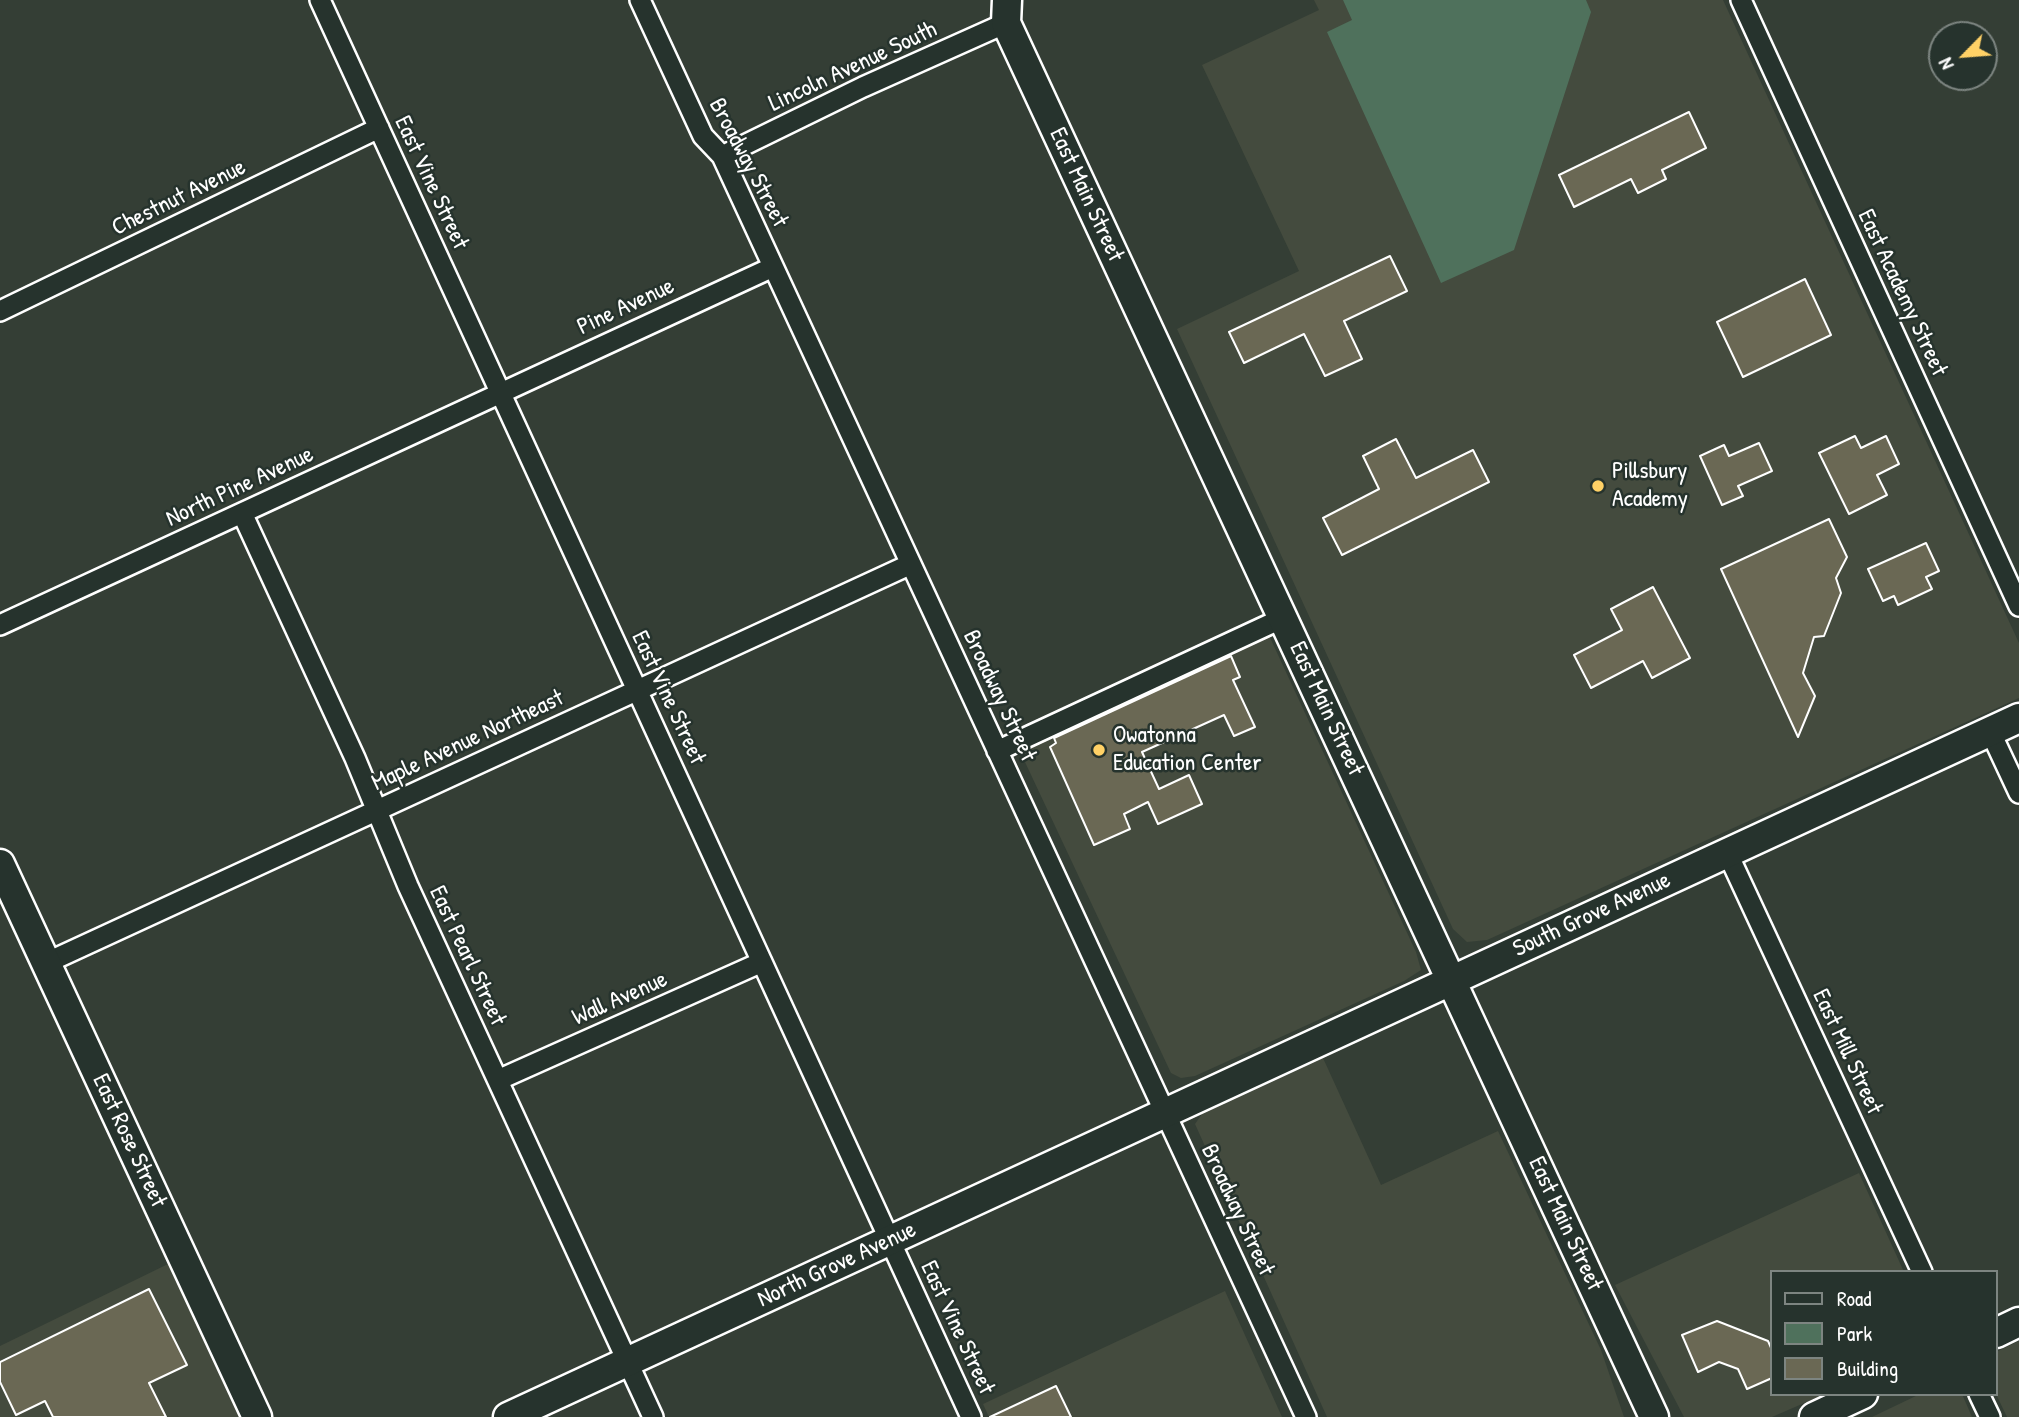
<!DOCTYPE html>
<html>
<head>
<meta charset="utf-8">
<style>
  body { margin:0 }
  #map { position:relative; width:2019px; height:1417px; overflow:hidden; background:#343e35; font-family:"Patrick Hand",sans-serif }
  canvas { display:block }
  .legend { position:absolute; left:1770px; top:1270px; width:228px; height:126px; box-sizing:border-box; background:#26332d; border:2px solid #7d8581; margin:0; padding:9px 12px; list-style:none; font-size:21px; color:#fff }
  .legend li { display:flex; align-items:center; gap:14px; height:35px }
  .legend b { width:35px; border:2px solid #7d8581 }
  .north { position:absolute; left:1928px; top:21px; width:70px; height:70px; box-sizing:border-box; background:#26332d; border:2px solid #7d8581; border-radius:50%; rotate:245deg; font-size:19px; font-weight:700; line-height:28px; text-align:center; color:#fff }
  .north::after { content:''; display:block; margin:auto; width:24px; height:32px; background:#ffd166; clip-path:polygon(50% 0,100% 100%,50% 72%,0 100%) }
</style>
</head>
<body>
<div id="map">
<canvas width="2019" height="1417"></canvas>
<ul class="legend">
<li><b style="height:9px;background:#26332d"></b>Road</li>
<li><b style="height:19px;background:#4f715c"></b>Park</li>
<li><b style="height:19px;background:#6a6854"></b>Building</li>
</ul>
<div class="north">N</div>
</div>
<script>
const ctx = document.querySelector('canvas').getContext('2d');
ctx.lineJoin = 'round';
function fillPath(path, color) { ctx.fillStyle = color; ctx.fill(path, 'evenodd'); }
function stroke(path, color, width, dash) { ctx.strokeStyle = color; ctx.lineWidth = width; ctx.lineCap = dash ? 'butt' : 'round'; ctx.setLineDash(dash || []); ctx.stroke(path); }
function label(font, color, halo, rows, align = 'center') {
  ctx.font = font + ' "Patrick Hand",sans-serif'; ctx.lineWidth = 5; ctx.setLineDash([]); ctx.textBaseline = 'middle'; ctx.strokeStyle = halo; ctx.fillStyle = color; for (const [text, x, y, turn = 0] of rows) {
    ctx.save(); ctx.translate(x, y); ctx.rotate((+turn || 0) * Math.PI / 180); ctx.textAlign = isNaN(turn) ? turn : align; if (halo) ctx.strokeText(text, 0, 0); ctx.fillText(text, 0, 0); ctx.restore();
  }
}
const built = new Path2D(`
  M1314,0H1723L2019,643V698L1487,940L1467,942L1453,929L1177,329L1299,271L1202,65L1319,10Z
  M1266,629L1416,952L1421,970L1404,981L1195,1076L1181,1078L1171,1073L1017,745Z
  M1323,1058L1381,1185L1498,1131L1601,1350L1624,1417H1327L1195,1124L1202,1114Z
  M1859,1173L1904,1272H1772V1394H1825L1772,1417H1684L1615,1285Z
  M168,1264L239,1417H0V1346Z
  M1225,1291L1282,1417H989L983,1404Z
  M2019,1341V1417H2007L1996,1394V1352Z
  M1920,1394H1962L1972,1417H1872Z`);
const green = new Path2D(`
  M1343,0H1586L1591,12L1514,250L1441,283L1327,32L1352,20Z`);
const building = new Path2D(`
  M1689,112L1706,148L1662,170L1666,179L1638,193L1631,179L1574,207L1559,175Z
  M1390,256L1407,291L1344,321L1362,359L1325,376L1304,334L1244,363L1229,332Z
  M1805,279L1831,335L1743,377L1717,322Z
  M1855,436L1861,448L1886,436L1899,464L1877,475L1887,495L1849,514L1819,453Z
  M1396,439L1416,478L1473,450L1489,482L1342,555L1323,518L1379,489L1363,456Z
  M1759,443L1772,471L1738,486L1743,496L1722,505L1700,456L1724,445L1729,456Z
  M1829,519L1847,557L1836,578L1841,593L1824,636L1814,637L1803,673L1815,696L1798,737L1721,569Z
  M1926,543L1939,571L1926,577L1932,589L1898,605L1894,596L1883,601L1868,569Z
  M1653,587L1690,658L1652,678L1643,661L1591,688L1574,655L1622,630L1611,609Z
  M1231,656L1240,677L1233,680L1255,727L1234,736L1224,715L1142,752L1159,789L1189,775L1202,804L1158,824L1148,802L1124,814L1130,829L1094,845L1050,747L1056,743L1054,738Z
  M149,1289L187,1365L149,1383L166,1417H53L45,1401L16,1415L0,1382V1362Z
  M1717,1321L1768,1341L1772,1350V1378L1747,1389L1738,1369L1719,1362L1698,1372L1682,1335Z
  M1056,1386L1071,1417H990Z`);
const street = new Path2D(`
  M320,0L971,1417
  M640,0L703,136L722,156L1306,1417
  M1741,0L2019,606
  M722,156L863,87L1006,23
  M0,311L379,128
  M242,513L355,758L408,886L653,1417
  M0,625L773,267
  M1990,731L2019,793
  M997,751L1283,618
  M1727,852L1922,1272
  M46,963L911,564
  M498,1080L762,962
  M1979,1394L1990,1417`);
const secondary = new Path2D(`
  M1007,0L1006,23L1654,1417
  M0,864L257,1417
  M1996,1333L2019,1322
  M508,1417L2019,718
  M1814,1417L1863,1394`);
const markers = [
  [1598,486,7,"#ffd166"],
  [1099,750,7,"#ffd166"]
];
const streetNames = [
  ["Lincoln Avenue South",853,67,-25],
  ["Broadway Street",748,163,62],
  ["East Vine Street",431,183,65],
  ["East Main Street",1086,195,65],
  ["Chestnut Avenue",179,198,-26],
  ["East Academy Street",1902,293,65],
  ["Pine Avenue",626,307,-25],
  ["North Pine Avenue",240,487,-25],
  ["Broadway Street",999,696,65],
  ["East Vine Street",668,698,65],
  ["East Main Street",1326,709,65],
  ["Maple Avenue Northeast",468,741,-25],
  ["South Grove Avenue",1592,915,-25],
  ["East Pearl Street",467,956,65],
  ["Wall Avenue",620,999,-24],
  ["East Mill Street",1847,1052,65],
  ["East Rose Street",129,1141,65],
  ["Broadway Street",1237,1210,65],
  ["East Main Street",1565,1224,65],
  ["North Grove Avenue",837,1265,-25],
  ["East Vine Street",957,1328,65]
];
const poiNames = [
  ["Pillsbury",1612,472],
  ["Academy",1612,500],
  ["Owatonna",1113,736],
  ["Education Center",1113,764]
];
fillPath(built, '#444b3e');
fillPath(green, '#4f715c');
fillPath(building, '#6a6854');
stroke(building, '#fff', 2);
stroke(street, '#fff', 24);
stroke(secondary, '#fff', 33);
stroke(street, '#26332d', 19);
stroke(secondary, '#26332d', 28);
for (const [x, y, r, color] of markers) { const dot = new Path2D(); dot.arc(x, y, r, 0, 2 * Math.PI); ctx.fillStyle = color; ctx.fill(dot); stroke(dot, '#26332d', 2.5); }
label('24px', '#fff', '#26332d', streetNames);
label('24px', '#fff', '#26332d', poiNames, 'left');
</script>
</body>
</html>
